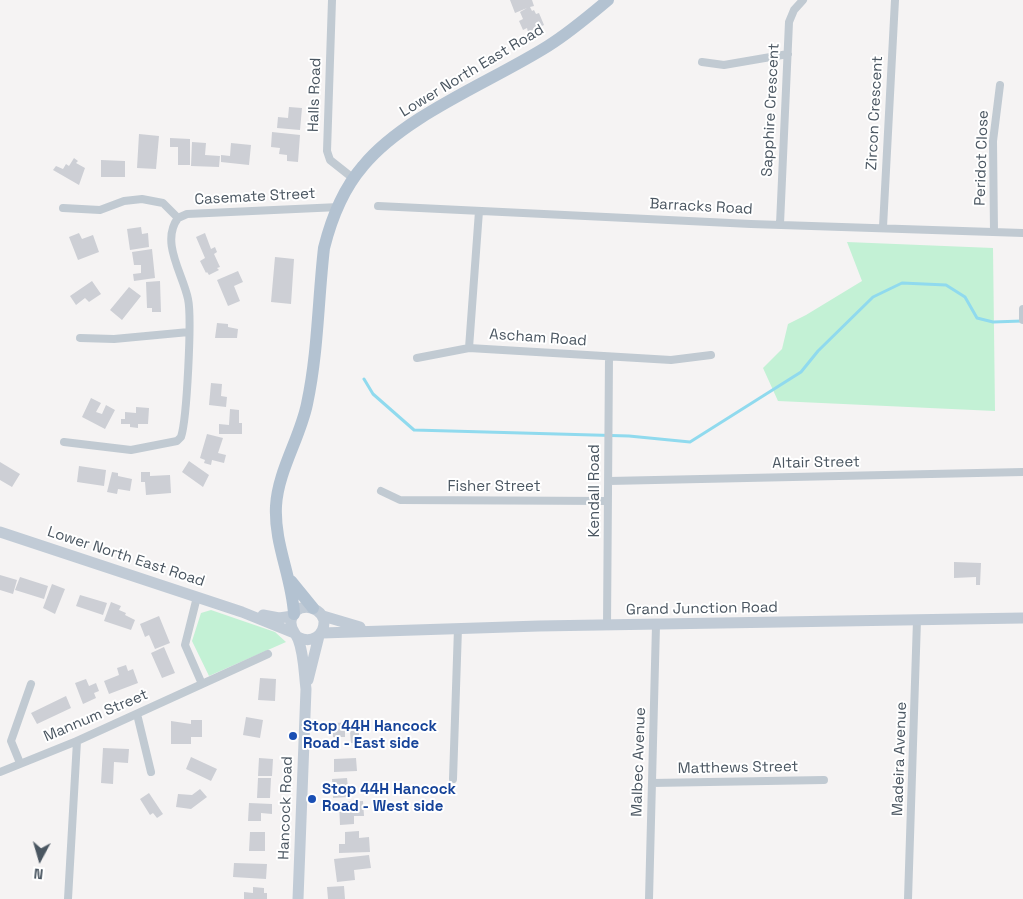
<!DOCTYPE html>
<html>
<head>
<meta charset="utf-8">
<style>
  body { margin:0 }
  #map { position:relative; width:1023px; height:899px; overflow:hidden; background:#f5f3f3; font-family:"Space Grotesk",sans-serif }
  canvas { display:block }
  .north { position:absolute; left:15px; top:834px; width:50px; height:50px; -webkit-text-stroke:4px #fff; paint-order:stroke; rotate:186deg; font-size:14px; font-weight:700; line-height:20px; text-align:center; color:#4a5661 }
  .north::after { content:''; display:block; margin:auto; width:18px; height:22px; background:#4a5661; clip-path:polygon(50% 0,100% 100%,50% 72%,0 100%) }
</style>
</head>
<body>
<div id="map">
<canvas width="1023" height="899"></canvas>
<div class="north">N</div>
</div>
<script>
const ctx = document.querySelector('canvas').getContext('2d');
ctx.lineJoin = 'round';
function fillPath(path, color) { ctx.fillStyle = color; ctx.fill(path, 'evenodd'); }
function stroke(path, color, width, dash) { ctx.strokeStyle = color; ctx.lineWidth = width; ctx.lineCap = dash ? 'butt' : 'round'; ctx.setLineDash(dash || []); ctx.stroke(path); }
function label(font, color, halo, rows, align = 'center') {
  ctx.font = font + ' "Space Grotesk",sans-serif'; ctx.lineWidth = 4; ctx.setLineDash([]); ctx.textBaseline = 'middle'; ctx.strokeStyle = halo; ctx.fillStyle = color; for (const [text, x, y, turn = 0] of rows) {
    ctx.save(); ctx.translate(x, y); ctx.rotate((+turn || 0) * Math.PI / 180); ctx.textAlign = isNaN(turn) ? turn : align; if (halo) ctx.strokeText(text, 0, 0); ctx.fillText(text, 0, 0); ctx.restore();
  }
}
const green = new Path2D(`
  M847,242L993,248L995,411L778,401L763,368L782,349L788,324L806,315L862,281Z
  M211,610L275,632L286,642L209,676L192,641L201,613Z`);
const stream = new Path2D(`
  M364,379L373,394L414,430L629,436L690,442L801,372L818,351L873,297L902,283L946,285L965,297L977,318L993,322L1022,321`);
const building = new Path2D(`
  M510,0H532L534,6L530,7L532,11L534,10L536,14L539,13L544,25L528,32L527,28L523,30L519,21L523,19L520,12L527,8L515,13Z
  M289,107L302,108L300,130L277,128L278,117L288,118Z
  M272,132L300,135L298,162L287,161V155L279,154L280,148L271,147Z
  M139,134L159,136L156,169L137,168Z
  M170,138L190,139V165H178V147H170Z
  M192,142L206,143L205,155L220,156L219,167L191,166Z
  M231,143L251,145L249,165L221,162V155L230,156Z
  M74,158L78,161L76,163L85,168L79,185L53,170L56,166L63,169L66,164L69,166Z
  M101,160L125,161V177H101Z
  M141,227L142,234L148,233L149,247L130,250L127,229Z
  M79,233L82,239L93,235L99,252L78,260L69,237Z
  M205,233L211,249L215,247L217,252L214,254L220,267L217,268L219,270L209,275L207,272L206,273L200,261L205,258L196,237Z
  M152,249L155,278L134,281L133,274L141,273V265H134L132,252Z
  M275,257L294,259L291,304L271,302Z
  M238,271L243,282L234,286L240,301L228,306L217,280Z
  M92,281L101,294L89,302L85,298L76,305L70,296Z
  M160,281L161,312H152V308H147L146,282Z
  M129,287L141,296L122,320L110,310Z
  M217,323L228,324V327L238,329L237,338H215Z
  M211,383L222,384L221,396L227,397L226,407L209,405Z
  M91,398L101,403L96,412L102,414L106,405L115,410L105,429L82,417Z
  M136,407L149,408L148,424H138V428L130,427V424H121V419H125V412L136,413Z
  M230,409L239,410V423H242V434H219V424L229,425Z
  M207,434L223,438L218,453L226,455L224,463L212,460L211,465L204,463L205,460L200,458Z
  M189,461L209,475L203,487L182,472Z
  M0,462L20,474L12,487L0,480Z
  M79,466L106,470L104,486L77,482Z
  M112,472L118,473V476L132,479L130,491L118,489L117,494L107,492Z
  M141,472H150V476L170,475L171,493L146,495L145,482H141Z
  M954,562L981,563L980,585H976V577L954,578Z
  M0,575L17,580L13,594L0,590Z
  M20,577L48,586L44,599L15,590Z
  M52,584L65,589L55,614L43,608Z
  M80,595L107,603L103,615L76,606Z
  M111,602L121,606L119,610L126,613L125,615L135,620L131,630L104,621Z
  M159,616L170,643L155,649L149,635L145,637L140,624Z
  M164,647L175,673L162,678L151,653Z
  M126,665L128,671L133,669L138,683L109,694L104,681L119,675L117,668Z
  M260,678L276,679L275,701L258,700Z
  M86,679L89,686L96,683L99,691L94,693L96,698L83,704L75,683Z
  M66,696L71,708L37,724L31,713Z
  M246,717L263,720L260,738L243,735Z
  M191,720H202V737H191V744H171V721L191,724Z
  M362,722L363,730H359V743H351L350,732H345V737H333L332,723Z
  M103,748L129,749L128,763L114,762L113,784L101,783Z
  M191,757L217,769L211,781L186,769Z
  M259,758L273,759L272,776H258Z
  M356,758L357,771L334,772V759Z
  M258,778H271L270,798H257Z
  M347,778L349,797L333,798L332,779Z
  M200,789L207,797L191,809L176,807L178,794L192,795Z
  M149,793L163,814L157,818L153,813L150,815L140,799Z
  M363,801L364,816H354V824L340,825L339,802Z
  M249,803L272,804V814L261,813V821H248Z
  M359,831V838L369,837L370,852L339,853V844H345V832Z
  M250,832H265V851H249Z
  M369,855L371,868L354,870L355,880L337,882L334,859Z
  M234,863L267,864L266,879L233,877Z
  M344,886L345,899H328L327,887Z
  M253,887L264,888V893H267V899H244V892L253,893Z`);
const street = new Path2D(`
  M332,0L327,151L330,160L354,179
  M702,62L724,65L788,54
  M378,206L751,224L1023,233
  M63,208L100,210L124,201L142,199L163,203L178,218L187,214L339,207
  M479,211L469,348L671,360L711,355
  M780,224L789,22L794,10L803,0
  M883,227L895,0
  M994,232L993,141L1000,85
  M1023,309V320
  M80,338L114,339L189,332
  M417,358L469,348
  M64,442L131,450L177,441L181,437C187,419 192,317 188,299C183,274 160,242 178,218
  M609,481L1023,472
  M381,491L400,500L608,501
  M197,597L185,645L202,684
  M607,626L609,357
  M137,714L151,772
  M20,763L11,741L31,684
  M0,772L77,741L268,654
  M453,779L458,628
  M652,783L824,780
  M68,899L77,741
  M649,899L656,625
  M908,899L917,620`);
const secondary = new Path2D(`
  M0,532L242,612L294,633
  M263,615L279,618L293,616
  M323,616L360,627
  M322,633L539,626L1023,618
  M298,637C311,644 325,636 324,620C319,604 294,602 291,621C290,630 295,632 298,639C304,654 304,673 306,689L298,899
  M308,680L319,636`);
const primary = new Path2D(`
  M291,581L313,608
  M294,614C292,577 274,544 276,506C278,471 300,438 307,404C318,353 318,300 324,248C331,220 344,188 363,166C405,115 491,82 548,46C569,33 589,16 608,0`);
const markers = [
  [293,736,5,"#1a4fb4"],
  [312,799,5,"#1a4fb4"]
];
const streetNames = [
  ["Lower North East Road",472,71,-31],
  ["Halls Road",315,95,-88],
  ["Sapphire Crescent",771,110,-87],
  ["Zircon Crescent",875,113,-87],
  ["Peridot Close",982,158,-88],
  ["Casemate Street",255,197,-3],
  ["Barracks Road",701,207,3],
  ["Ascham Road",538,338,4],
  ["Altair Street",816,463,-1],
  ["Fisher Street",494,487],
  ["Kendall Road",595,491,-90],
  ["Lower North East Road",126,557,18],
  ["Grand Junction Road",702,609,-1],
  ["Mannum Street",96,716,-23],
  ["Madeira Avenue",900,759,-88],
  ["Malbec Avenue",639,762,-88],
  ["Matthews Street",738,768,-1],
  ["Hancock Road",286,808,-88]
];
const transitNames = [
  ["Stop 44H Hancock",303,727],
  ["Road - East side",303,744],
  ["Stop 44H Hancock",322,790],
  ["Road - West side",322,807]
];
fillPath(green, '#c3f1d5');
stroke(stream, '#90daee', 3);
fillPath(building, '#cdcfd5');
stroke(street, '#c1cad2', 8);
stroke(secondary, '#c1cbd6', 11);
stroke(primary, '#b3c2d1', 12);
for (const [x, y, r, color] of markers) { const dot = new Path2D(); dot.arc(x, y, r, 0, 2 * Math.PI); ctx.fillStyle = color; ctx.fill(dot); stroke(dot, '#fff', 2); }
label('15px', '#4a5661', '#fff', streetNames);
label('bold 15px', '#164399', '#fff', transitNames, 'left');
</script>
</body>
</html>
